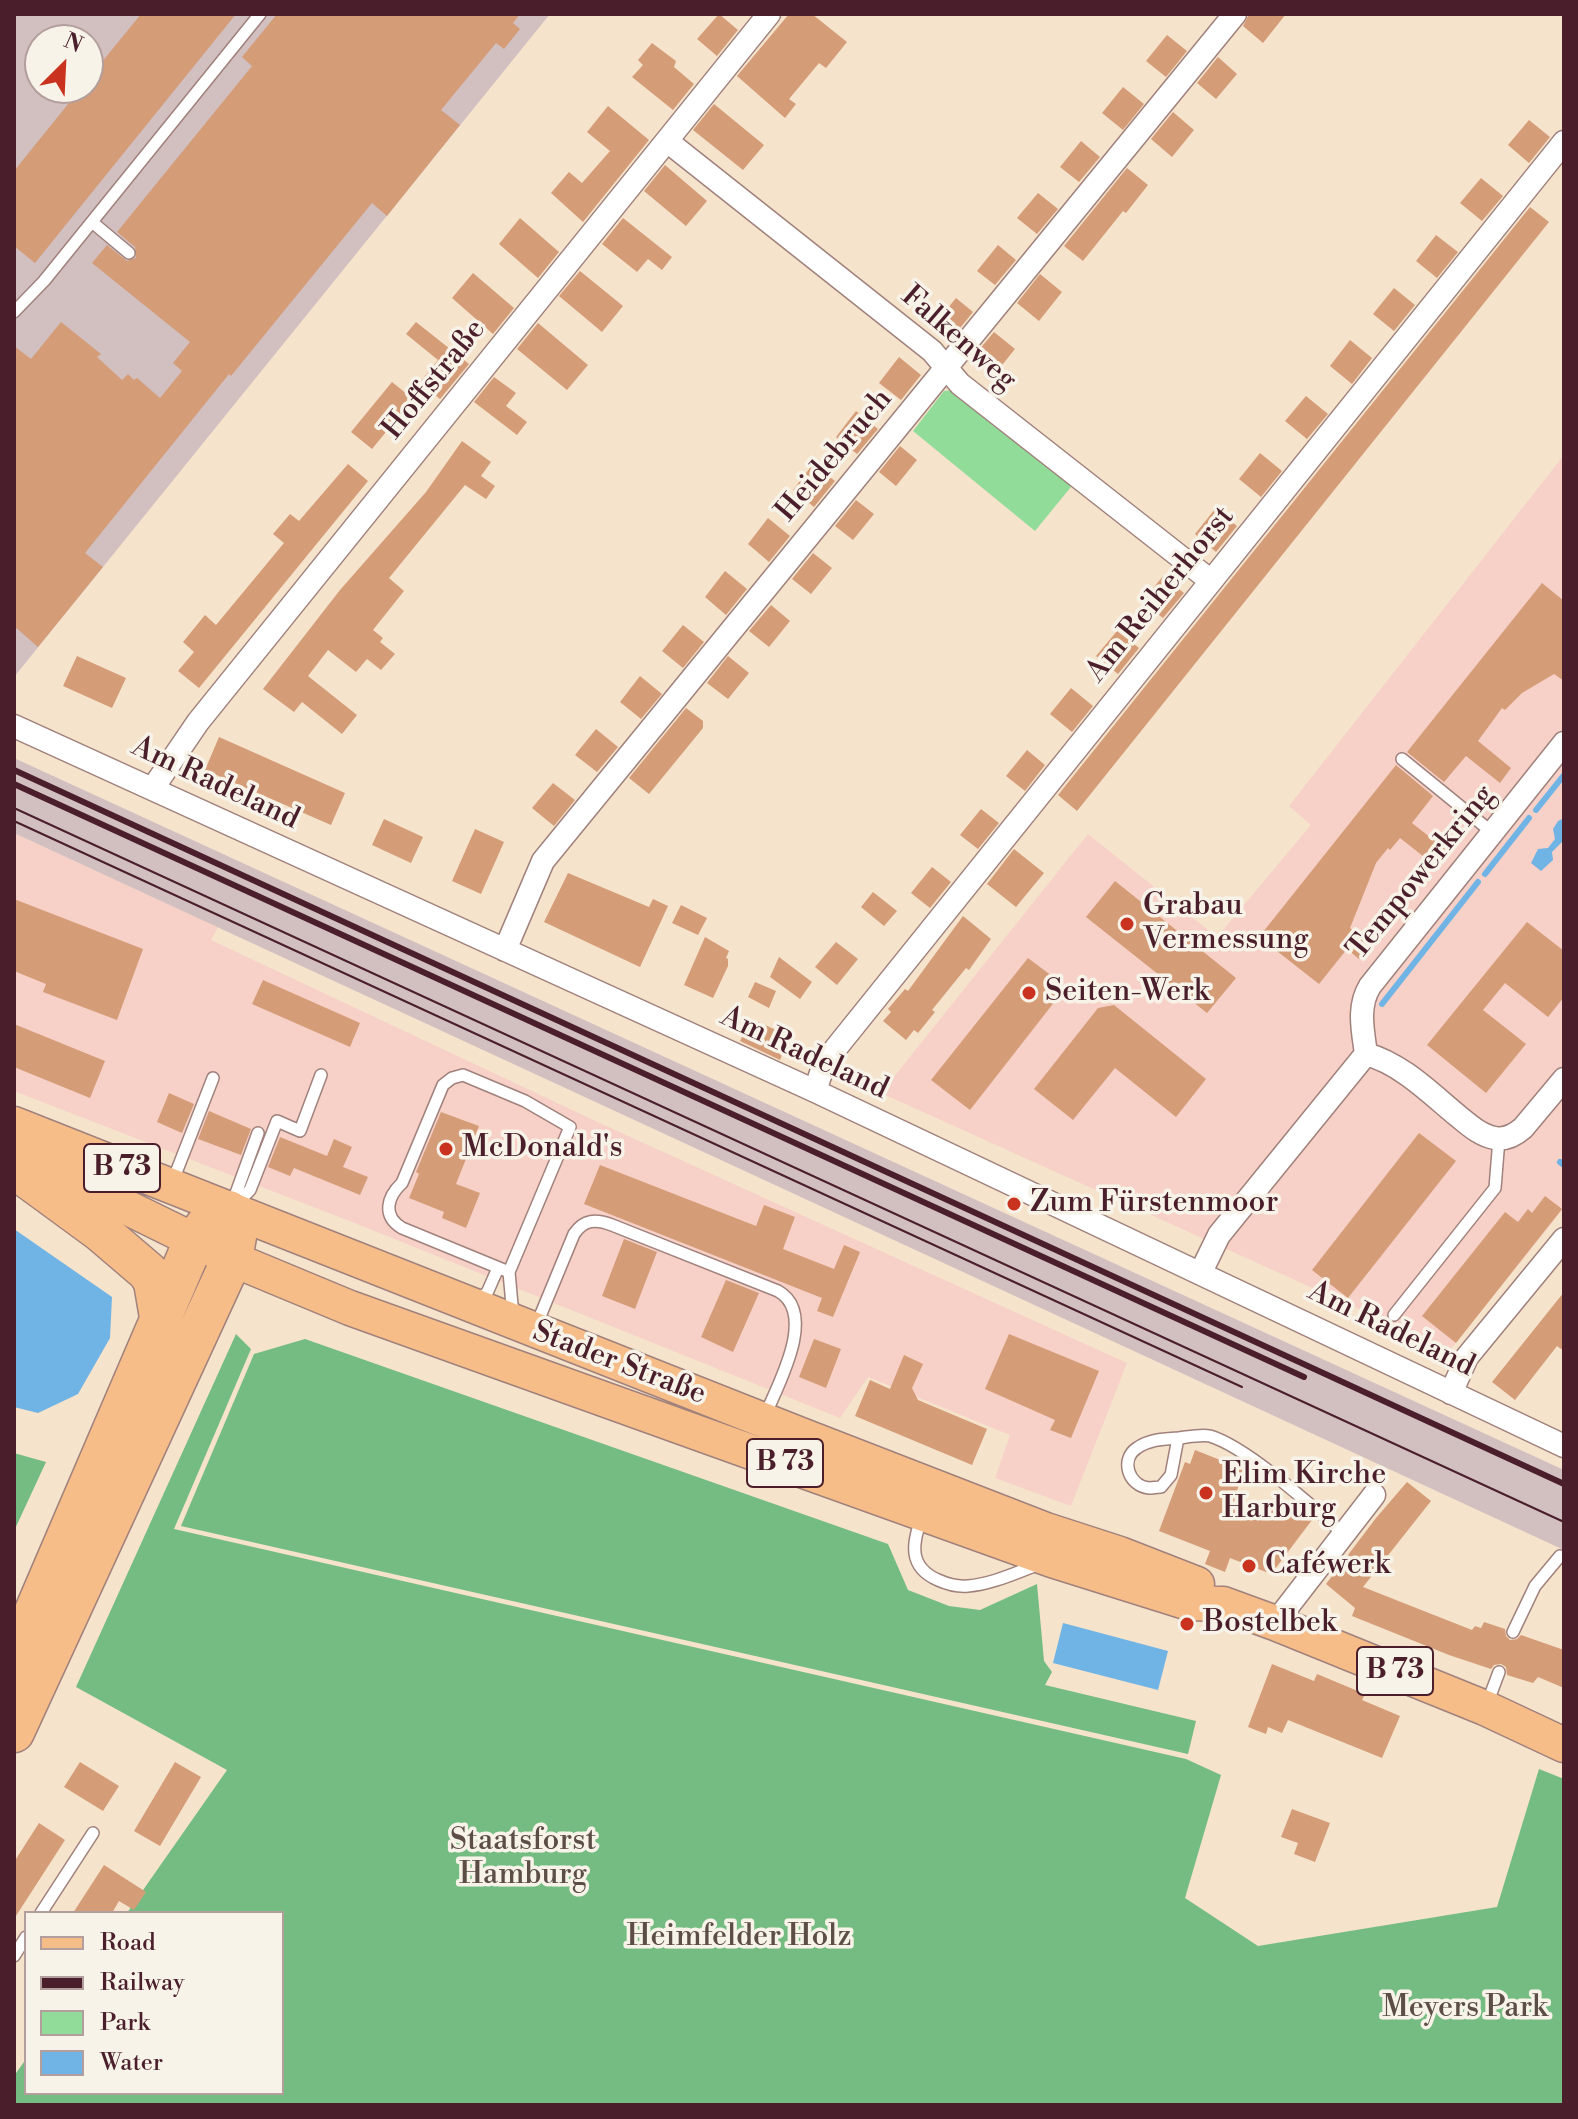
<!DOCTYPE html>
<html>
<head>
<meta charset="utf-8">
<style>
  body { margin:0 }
  #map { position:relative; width:1578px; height:2119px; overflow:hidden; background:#f5e3cc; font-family:"Libre Bodoni",serif }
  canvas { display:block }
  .frame { position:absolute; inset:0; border:16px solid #4a1f2b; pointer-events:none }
  .legend { position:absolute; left:24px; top:1911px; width:260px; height:184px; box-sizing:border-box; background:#f7f3e8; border:2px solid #b29e9c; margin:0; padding:10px 14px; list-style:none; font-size:24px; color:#4a1f2b }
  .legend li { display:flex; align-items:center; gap:16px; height:40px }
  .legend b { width:40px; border:2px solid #b29e9c }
  .north { position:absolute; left:24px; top:24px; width:80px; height:80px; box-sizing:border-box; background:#f7f3e8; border:2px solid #b29e9c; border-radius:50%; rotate:24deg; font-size:22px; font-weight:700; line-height:32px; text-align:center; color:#4a1f2b }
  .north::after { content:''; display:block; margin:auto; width:28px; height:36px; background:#c8321e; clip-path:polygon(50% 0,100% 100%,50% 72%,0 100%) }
</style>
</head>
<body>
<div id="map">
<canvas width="1578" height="2119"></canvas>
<div class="frame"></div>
<ul class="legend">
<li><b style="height:10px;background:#f7bd88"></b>Road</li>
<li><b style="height:10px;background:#4a1f2b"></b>Railway</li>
<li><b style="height:22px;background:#91dc99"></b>Park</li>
<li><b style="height:22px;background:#70b3e5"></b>Water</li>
</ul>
<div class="north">N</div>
</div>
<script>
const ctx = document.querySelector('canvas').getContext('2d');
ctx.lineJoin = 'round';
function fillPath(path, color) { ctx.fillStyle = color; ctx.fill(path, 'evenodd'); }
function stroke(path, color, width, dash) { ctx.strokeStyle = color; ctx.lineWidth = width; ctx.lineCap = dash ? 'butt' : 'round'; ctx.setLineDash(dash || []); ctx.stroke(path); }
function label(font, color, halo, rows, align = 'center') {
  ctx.font = font + ' "Libre Bodoni",serif'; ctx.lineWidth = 7; ctx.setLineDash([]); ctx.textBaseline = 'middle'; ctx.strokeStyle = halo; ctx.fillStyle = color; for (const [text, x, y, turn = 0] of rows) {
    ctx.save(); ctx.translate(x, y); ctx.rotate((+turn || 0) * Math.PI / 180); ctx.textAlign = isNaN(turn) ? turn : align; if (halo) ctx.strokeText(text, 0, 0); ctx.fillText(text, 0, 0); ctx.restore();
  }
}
const built = new Path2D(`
  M1564,455V1208L1450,1350L881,1093L1088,834L1217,937L1311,825L1289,806Z
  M14,833L218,927L211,940L604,1125L1127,1363L1071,1506L995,1478L1010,1435L868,1377L840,1418L357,1224L14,1091Z`);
const industrial = new Path2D(`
  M14,14H550L14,677ZM40,40H88V88H40Z
  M14,758L1564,1470V1550L14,833Z`);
const green = new Path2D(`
  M961,389L1075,482L1035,531L913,431L944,391Z`);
const forest = new Path2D(`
  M236,1334L251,1349L174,1529L1186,1759L1221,1775L1185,1898L1258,1946L1497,1907L1539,1769L1564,1779V2105H14V2076L26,2059V2093H282V1913H127L227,1770L76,1687Z
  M305,1339L888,1544L908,1590L949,1606L980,1610L1037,1584L1044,1661L1052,1672L1045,1685L1196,1721L1188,1754L181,1526L254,1354Z
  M14,1453L46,1462L14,1531Z`);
const water = new Path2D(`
  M1564,818V840L1552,852L1553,860L1541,871L1531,863L1538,849L1548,848L1555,839L1553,829L1558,821Z
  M14,1229L112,1297L110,1338L78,1394L38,1413L14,1407Z
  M1063,1623L1168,1651L1158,1690L1053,1663Z`);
const stream = new Path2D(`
  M1536,810L1564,775
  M1485,874L1529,818
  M1382,1004L1478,882
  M1560,1162L1564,1165`);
const building = new Path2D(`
  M141,14H236L35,263L14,246V171L81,88H88V79Z
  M277,14H520L513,23L520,29L504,49L496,43L441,110L460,125L387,216L372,203L231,376L229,374L85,553L103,567L38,647L14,626V346L31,359L61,322L101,354L97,357L122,380L128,374L134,380L137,378L160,398L182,371L173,363L190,342L92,263L107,245L127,261L136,258L135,247L117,232L252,66L242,57Z
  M719,14L738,30L717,56L697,39Z
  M789,14H812L847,42L826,68L819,63L789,99L796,104L785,118L737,76Z
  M1249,14H1286L1263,43L1243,26Z
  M1167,35L1187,51L1166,77L1146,61Z
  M652,43L676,61L674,67L694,84L673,110L632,77L643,65L638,60Z
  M1218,57L1237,74L1216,99L1197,83Z
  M1123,87L1144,104L1123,130L1102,113Z
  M714,104L764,145L743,170L693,130Z
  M608,106L649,140L583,222L551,193L569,172L582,183L610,151L587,132Z
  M1173,112L1194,130L1172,157L1151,139Z
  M1529,120L1550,137L1529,163L1508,145Z
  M1081,141L1100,157L1079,182L1060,167Z
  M665,165L707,201L686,226L644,191Z
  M1127,168L1148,185L1126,213L1123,211L1083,261L1064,246Z
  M1481,178L1503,196L1482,221L1460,203Z
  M1038,193L1058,209L1037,234L1017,218Z
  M1530,207L1549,222L1077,811L1058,795Z
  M520,218L559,252L538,278L499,244Z
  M623,218L672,257L662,270L648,259L637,272L602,244Z
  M1436,235L1458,252L1437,278L1416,261Z
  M998,245L1016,260L995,285L977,271Z
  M580,271L623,306L602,332L559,296Z
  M473,273L514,308L493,334L452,298Z
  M1040,274L1062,292L1039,321L1017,303Z
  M1394,288L1415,305L1394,331L1373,314Z
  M956,298L973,312L952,338L935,324Z
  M416,322L469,364L440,399L420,382L438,360L406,334Z
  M538,323L588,365L567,390L517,349Z
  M994,332L1015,349L994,375L972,358Z
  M1350,340L1372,358L1352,384L1330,366Z
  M899,357L921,375L901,400L879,383Z
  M494,377L516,393L506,406L527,422L517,435L474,402Z
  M392,382L413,399L372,449L351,432Z
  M1306,396L1328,414L1307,439L1285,421Z
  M856,411L878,429L857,454L836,437Z
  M462,441L491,462L481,476L495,486L486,499L465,485L389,578L404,591L373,630L383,638L380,642L395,654L381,670L367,659L356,672L328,650L308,676L357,715L342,734L302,702L294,712L263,689L340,590L426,492Z
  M900,446L917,460L896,486L879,472Z
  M1260,453L1282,471L1261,497L1239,479Z
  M348,464L368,481L199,688L178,671L194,652L183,642L205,615L216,625L284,543L273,534L290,514L299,521Z
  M813,464L835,481L814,507L793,490Z
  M856,500L874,514L853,540L835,526Z
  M1215,509L1237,526L1216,552L1195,534Z
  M768,518L790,536L769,562L748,544Z
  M813,553L832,568L811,594L792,579Z
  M725,571L747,589L726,615L705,597Z
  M1163,576L1184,593L1163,618L1142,602Z
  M1542,583L1564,601V681L1554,674L1522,693L1505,710L1502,708L1478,741L1511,768L1500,783L1466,756L1444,782L1407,752Z
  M771,605L790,621L769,647L749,631Z
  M683,625L704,642L683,668L662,651Z
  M1117,631L1139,648L1118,674L1096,656Z
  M77,656L126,678L112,708L63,686Z
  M728,656L749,673L728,699L707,683Z
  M640,676L662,694L641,719L620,702Z
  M1071,688L1093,706L1072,732L1050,714Z
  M686,708L703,721V728L649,794L629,778Z
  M596,729L618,747L597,772L575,755Z
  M219,737L345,793L331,825L205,770Z
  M1027,750L1045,765L1025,791L1006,776Z
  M1396,765L1433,796L1412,823L1445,849L1433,864L1400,838L1390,850L1388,848L1376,863L1350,928L1370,944L1359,959L1347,949L1319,984L1259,937Z
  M553,783L575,800L554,826L532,808Z
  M981,809L999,823L978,849L960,835Z
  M384,819L423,837L411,863L372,845Z
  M475,829L504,842L481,894L452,881Z
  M1014,849L1044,873L1016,907L987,884Z
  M932,867L951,882L930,908L911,893Z
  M568,873L649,907L653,899L668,906L640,967L544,922Z
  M1115,881L1236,978L1207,1013L1086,917Z
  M873,892L897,911L884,926L861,907Z
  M14,899L143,949L117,1020L43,992L46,984L14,971Z
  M681,905L707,918L698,935L672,923Z
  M963,916L991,939L969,970L966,968L932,1010L935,1012L918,1033L914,1030L906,1040L883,1021L891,1012L888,1009L905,989L908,991Z
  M1527,922L1564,951V997L1548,1017L1505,983L1483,1010L1526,1044L1486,1093L1427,1045Z
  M705,937L729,951L726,958L728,959V966L713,998L684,985Z
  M836,942L858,959L837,985L815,967Z
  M779,957L812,982L800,999L770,977Z
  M1028,958L1056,979L1059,996L970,1110L931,1080Z
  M263,980L360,1023L350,1047L252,1004Z
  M755,982L776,991L769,1008L748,997Z
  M1114,1005L1206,1079L1176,1117L1115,1068L1073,1120L1034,1089L1098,1008Z
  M751,1019L790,1036L780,1060L740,1041Z
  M14,1024L105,1061L90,1098L14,1067Z
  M169,1093L194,1104L182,1133L157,1122Z
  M209,1111L251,1129L241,1155L198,1139Z
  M441,1112L479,1126L456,1184L480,1193L466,1228L442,1218L444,1212L409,1198L419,1174L416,1172Z
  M1419,1133L1456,1161L1348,1298L1312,1270Z
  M280,1137L327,1156L334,1139L352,1147L343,1167L368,1177L360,1195L294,1168L290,1176L268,1167Z
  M600,1165L756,1226L764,1205L795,1217L783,1249L834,1269L844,1245L860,1252L833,1317L817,1311L822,1298L584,1204Z
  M1545,1196L1562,1209L1456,1343L1422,1316L1505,1212L1518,1222L1528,1209L1532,1213Z
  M624,1239L657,1252L635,1309L602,1296Z
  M726,1280L759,1293L733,1352L701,1337Z
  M1564,1292V1351L1557,1346L1515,1400L1492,1382Z
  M1009,1334L1099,1371L1071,1438L1050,1430L1055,1420L985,1389Z
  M814,1339L841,1349L826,1388L799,1377Z
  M904,1355L923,1364L912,1388L918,1400L987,1429L972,1465L855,1416L870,1380L890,1389Z
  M1195,1450L1243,1469L1234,1502L1262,1513L1272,1500L1280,1506L1286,1500L1312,1520L1275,1569L1266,1572L1230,1558L1225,1572L1205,1564L1210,1551L1159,1531L1185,1462L1190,1464Z
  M1407,1482L1431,1501L1363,1587L1472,1630L1475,1626L1481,1628L1484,1622L1505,1629L1506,1636L1510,1640L1517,1639L1521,1635L1564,1650V1688L1538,1677L1533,1683L1507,1675L1506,1667L1501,1664L1494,1665L1491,1669L1449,1655L1352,1616L1355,1608L1326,1584L1376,1518Z
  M1272,1664L1314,1681L1317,1674L1365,1694L1362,1700L1400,1716L1382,1758L1288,1720L1282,1733L1268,1727L1266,1734L1248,1727Z
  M80,1762L119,1786L103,1811L64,1787Z
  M175,1762L201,1777L160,1846L134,1831Z
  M1292,1809L1330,1823L1315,1862L1294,1854L1298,1843L1281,1837Z
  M39,1823L65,1840L14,1919V1862Z
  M104,1865L146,1892L134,1910L119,1901L112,1913H73Z`);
const lane = new Path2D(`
  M92,222L129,253
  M14,312L44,281L260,14
  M1402,759L1493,833
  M172,1183L213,1078
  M235,1205L250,1190L277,1121L300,1131L321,1075
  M231,1207L258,1133
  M509,1272L402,1228C382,1216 387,1197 402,1183L443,1085L452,1078L463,1075L525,1101L570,1127L509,1272L512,1305L517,1316
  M477,1299L487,1293L498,1268
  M1394,1315L1495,1188L1499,1139
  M536,1326L574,1234C584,1219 596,1219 612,1225L778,1291C819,1314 776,1388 764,1418
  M1178,1438L1171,1475L1161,1487C1157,1487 1153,1488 1149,1488C1128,1486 1120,1459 1137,1448C1150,1439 1165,1439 1179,1438C1188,1437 1201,1434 1210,1436C1247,1447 1314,1508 1344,1534
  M922,1517C912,1543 908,1567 938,1580C947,1584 957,1587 968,1586C993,1584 1017,1572 1040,1564
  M1513,1632L1535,1586L1560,1556
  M1487,1704L1499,1672
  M41,1913L93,1833
  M14,1956L26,1937`);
const street = new Path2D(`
  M667,141L932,351L960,384L1211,581
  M14,726L815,1091L1564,1446
  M153,788L198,722L769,14
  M505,950L543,861L1235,14
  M1366,1054C1402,1064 1430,1093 1458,1116C1469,1125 1481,1136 1495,1138C1506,1140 1515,1135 1523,1128L1564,1079
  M815,1091L821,1073L836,1048L1564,142
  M1201,1272L1219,1235L1366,1054C1363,1031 1357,1007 1370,986L1564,743
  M1451,1393L1467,1357L1564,1239
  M1275,1623L1374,1495`);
const primary = new Path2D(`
  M14,1124L801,1435L1046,1530L1120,1554L1197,1584
  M14,1152L232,1259L350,1308L1052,1560L1189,1603L1223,1604L1275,1623L1485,1708L1564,1745`);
const highway = new Path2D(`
  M14,1168L100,1231L148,1272L154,1282L160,1317
  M14,1660L194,1241L210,1220L229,1211L237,1231L232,1259L14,1732`);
const tram = new Path2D(`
  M14,808L1564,1522
  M14,821L1242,1387`);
const rail = new Path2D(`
  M14,770L1564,1484
  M14,784L1304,1377`);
const markers = [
  [1127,924,8,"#c8321e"],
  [1029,993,8,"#c8321e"],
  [446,1149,8,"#c8321e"],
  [1014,1204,8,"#c8321e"],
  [1206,1493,8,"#c8321e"],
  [1249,1566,8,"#c8321e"],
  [1187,1624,8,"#c8321e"]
];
const shields = [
  [122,1168,76],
  [785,1463,76],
  [1395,1671,76]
];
const shieldNames = [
  ["B 73",122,1168],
  ["B 73",785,1463],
  ["B 73",1395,1671]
];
const streetNames = [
  ["Falkenweg",958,339,41],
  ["Hoffstraße",435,380,-51],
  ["Heidebruch",835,456,-50],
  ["Am Reiherhorst",1161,595,-51],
  ["Am Radeland",215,784,25],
  ["Tempowerkring",1422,873,-51],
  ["Am Radeland",804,1054,25],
  ["Am Radeland",1391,1330,26],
  ["Stader Straße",619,1364,21]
];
const poiNames = [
  ["Grabau",1143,907],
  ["Vermessung",1143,941],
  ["Seiten-Werk",1045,993],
  ["McDonald's",462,1149],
  ["Zum Fürstenmoor",1030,1204],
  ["Elim Kirche",1222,1476],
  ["Harburg",1222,1510],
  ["Caféwerk",1265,1566],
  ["Bostelbek",1203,1624]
];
const parkNames = [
  ["Staatsforst",523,1842],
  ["Hamburg",523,1876],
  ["Heimfelder Holz",739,1938],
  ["Meyers Park",1465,2009]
];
fillPath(built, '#f7d1c7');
fillPath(industrial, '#d2bfc0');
fillPath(green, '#91dc99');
fillPath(forest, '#74bc81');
fillPath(water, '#70b3e5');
stroke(stream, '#70b3e5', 6);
fillPath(building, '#d59c78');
stroke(lane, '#a0817c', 14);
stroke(street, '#a0817c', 25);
stroke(primary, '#a0817c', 37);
stroke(highway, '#a0817c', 43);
stroke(lane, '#fff', 11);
stroke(street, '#fff', 22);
stroke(primary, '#f7bd88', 34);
stroke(highway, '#f7bd88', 40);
stroke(tram, '#4a1f2b', 2);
stroke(rail, '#4a1f2b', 6);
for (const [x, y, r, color] of markers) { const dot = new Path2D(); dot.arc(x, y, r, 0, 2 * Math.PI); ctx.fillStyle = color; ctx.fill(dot); stroke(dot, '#f7f3e8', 3); }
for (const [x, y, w] of shields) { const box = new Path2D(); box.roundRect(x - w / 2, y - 24, w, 48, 6); ctx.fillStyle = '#f7f3e8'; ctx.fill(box); stroke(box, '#4a1f2b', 2); }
label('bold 28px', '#4a1f2b', null, shieldNames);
label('30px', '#4a1f2b', '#f7f3e8', streetNames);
label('30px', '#4a1f2b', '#f7f3e8', poiNames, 'left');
label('30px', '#5c4e46', '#f7f3e8', parkNames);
</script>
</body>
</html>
